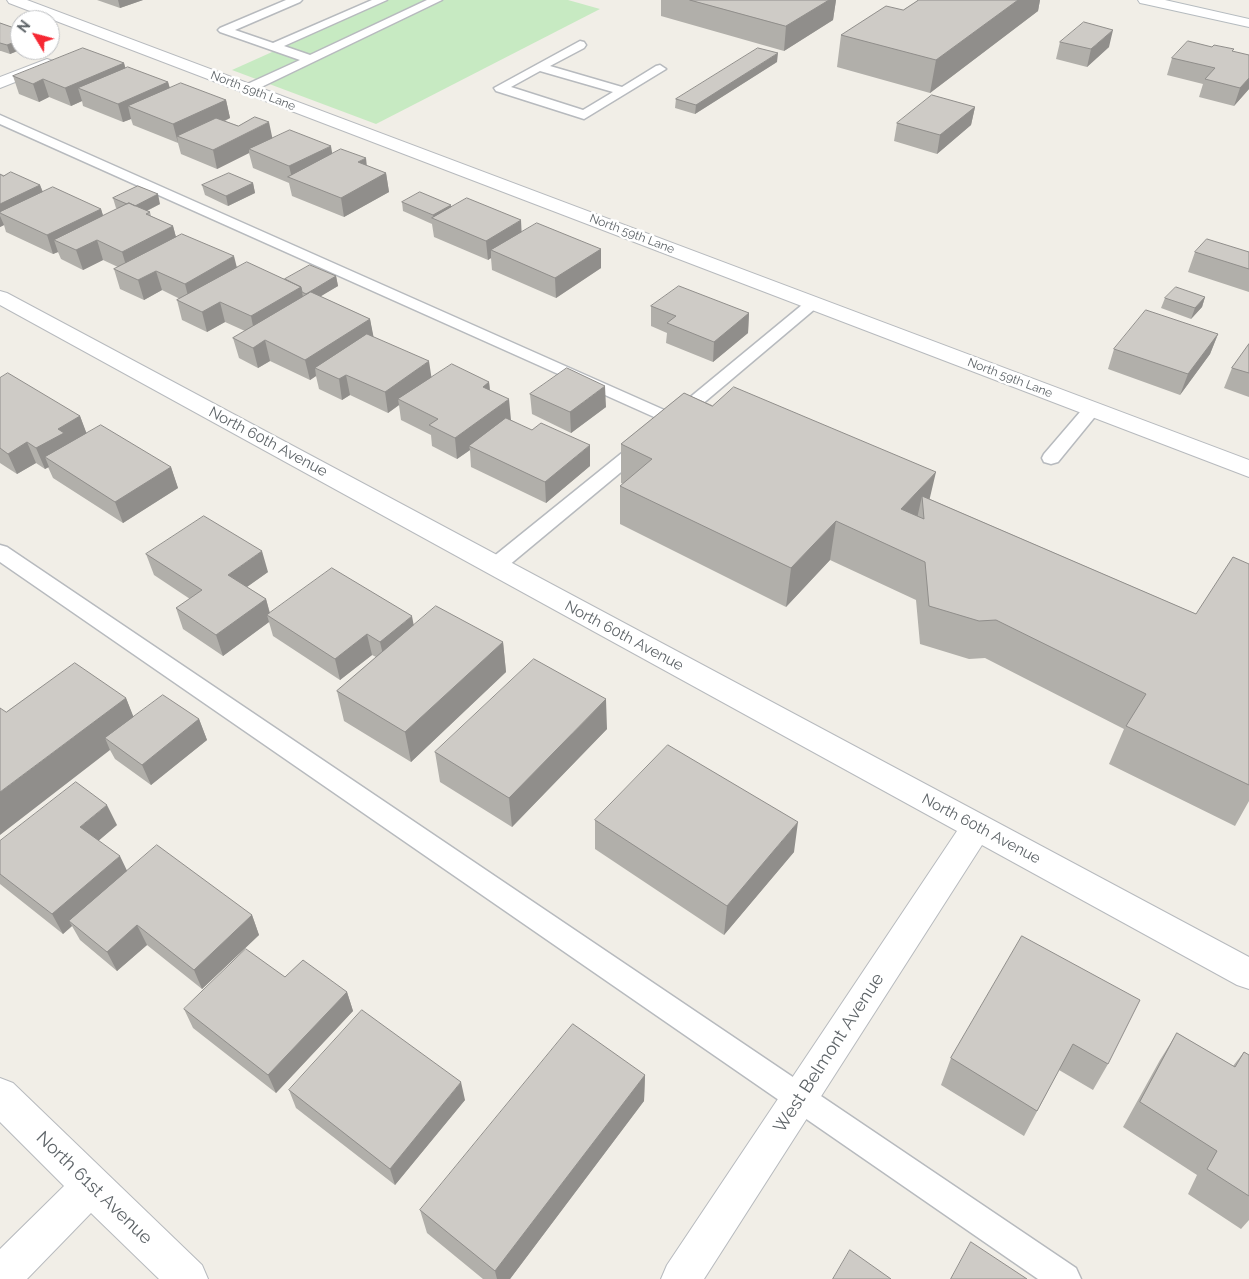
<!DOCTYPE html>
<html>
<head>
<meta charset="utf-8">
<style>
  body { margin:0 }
  #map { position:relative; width:1249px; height:1279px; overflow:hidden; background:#f1eee7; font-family:Raleway,sans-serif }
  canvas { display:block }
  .north { position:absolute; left:10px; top:10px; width:50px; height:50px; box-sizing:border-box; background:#fff; border:1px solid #bfc1c3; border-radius:50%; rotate:307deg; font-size:14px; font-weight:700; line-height:20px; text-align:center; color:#5e6468 }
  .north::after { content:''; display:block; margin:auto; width:18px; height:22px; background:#f62833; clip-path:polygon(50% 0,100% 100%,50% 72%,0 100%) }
</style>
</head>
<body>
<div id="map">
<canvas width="1249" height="1279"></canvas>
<div class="north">N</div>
</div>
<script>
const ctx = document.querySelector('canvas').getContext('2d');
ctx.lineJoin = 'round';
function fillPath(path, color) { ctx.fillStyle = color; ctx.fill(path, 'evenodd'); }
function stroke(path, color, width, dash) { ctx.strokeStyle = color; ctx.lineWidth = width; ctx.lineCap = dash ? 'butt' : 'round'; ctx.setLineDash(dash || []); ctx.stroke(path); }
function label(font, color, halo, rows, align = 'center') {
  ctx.font = font + ' Raleway,sans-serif'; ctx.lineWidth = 5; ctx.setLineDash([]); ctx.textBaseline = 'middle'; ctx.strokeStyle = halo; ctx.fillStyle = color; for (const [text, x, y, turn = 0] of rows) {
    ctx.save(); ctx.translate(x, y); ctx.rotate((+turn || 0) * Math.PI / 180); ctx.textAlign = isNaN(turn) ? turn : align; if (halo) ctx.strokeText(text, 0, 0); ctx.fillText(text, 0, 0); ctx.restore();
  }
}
const green = new Path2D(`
  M388,0H568L600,9L376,124L232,70Z`);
const service = new Path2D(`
  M286,0H302L300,2L235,30L273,43L372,0H387L284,46L310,55L427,0H442L251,92H243L241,89L243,86L300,60L220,32L218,30L220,28Z
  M580,41L584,42L586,45L584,48L550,66L622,87L656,66L660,65L666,69L584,119L496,91L494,88ZM540,71L613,92L583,110L511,87Z
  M0,115L671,413L808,300H820L822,303L681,422L672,425L0,124Z
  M1092,404L1098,405L1101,409L1098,413L1058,462L1051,464L1044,462L1042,458L1044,454L1086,405Z
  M644,438L650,440L653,444L650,448L502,571L495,573L488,571L485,566L488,561L638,440Z
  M0,545L7,547L1076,1268L1081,1279H1038L0,562Z`);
const minor = new Path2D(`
  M7,0H27L1249,460V477L9,3Z
  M47,59L53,61L55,64L53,67L0,88V77Z
  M0,291L7,293L1249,957V989L1237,985L982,845L704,1279H661L667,1265L957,831L0,305Z
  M0,1078L13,1083L202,1265L208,1279H159L91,1213L27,1279H0V1249L64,1186L0,1122Z`);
const secondary = new Path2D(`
  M1138,0H1165L1249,19V27L1145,4L1140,3Z`);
const wall = new Path2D(`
  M97,0H143L120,8Z
  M661,0H836L833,20L784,51L661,16Z
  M917,0H1040L1038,11L930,93L837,67L841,35L903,10L917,1Z
  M0,23L20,30V50L10,54L1,51H0Z
  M1060,42L1109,47L1087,67L1056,59Z
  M1233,52L1249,89L1234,106L1199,97L1203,84L1167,75L1172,58Z
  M777,62L695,114L675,108L676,99Z
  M124,63L125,68L168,82L170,88L226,100L230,118L225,121L272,138L332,154L386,173L389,192L344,217L292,196L289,183L253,168L249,153L217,169L181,154L178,143L133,125L131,119L123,122L83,106L82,101L71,106L49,97L39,102L19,94L13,76Z
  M975,107L971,125L937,154L894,141L897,123Z
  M0,174L40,185L43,192L101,209L103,216L118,209L116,208L113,198L160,204L147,211L150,212L151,216L173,226L176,237L237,267L285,279L336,276L338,286L320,296L370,319L373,337L431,377L489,382L490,390L511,420L590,466L546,503L471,467L470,450L457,459L432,446L431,435L401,420L399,405L388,413L350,395L342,400L319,389L316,376L310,380L270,361L258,368L239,358L233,338L245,331L225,322L207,332L182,320L177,300L180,299L162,290L144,300L120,289L114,269L118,267L103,260L83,270L61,259L58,252L53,254L6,232L4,225L0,227Z
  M253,183L255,193L228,206L205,195L202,185Z
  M402,202L451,207L521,232L601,249V268L556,298L492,270L491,258L488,260L434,237L432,224L403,211Z
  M1195,252H1249V292L1188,272Z
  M1205,297L1202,307L1191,319L1161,308L1165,298Z
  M651,306L749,313L748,333L713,362L666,343L667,333L651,326Z
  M1218,334L1210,354L1180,395L1108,369L1114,349Z
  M1249,344V397L1224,388L1232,368Z
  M0,378L80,416L86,433L171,467L178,488L123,523L53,478L48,467L45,469L36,463L17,474L0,463Z
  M684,393L1196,614L1249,564V801L1235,826L1109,764L1124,729L985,658L969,659L920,644L916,600L830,560L786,607L620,524V486L623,484L621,483V444Z
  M530,394L606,407L571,433L532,414Z
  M146,554L268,572L247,587L266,599L270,613L414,625L503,642L506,672L411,762L344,721L337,691L376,657L372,655L340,680L273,636L269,622L223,656L183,629L176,608L190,599L154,575Z
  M126,698L133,717L199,719L207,740L151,785L115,759L110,750L6,712Z
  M607,729L512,827L440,782L435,752Z
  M595,820L794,852L724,935L595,849Z
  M117,825L98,841L127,871L252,915L259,935L202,989L147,945L117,971L80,940L72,926L63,934L0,884V841Z
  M1022,936L1108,1064L1093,1090L1059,1070L1024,1136L941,1085L951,1058Z
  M285,977L347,992L353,1011L276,1093L193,1028L184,1009Z
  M1177,1033L1233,1066L1244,1052L1249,1055V1220L1241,1229L1188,1194L1197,1175L1123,1127L1160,1060Z
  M645,1075L644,1101L510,1279H483L427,1233L420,1210Z
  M289,1090L465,1100L395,1185L296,1108Z`);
const shadedWall = new Path2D(`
  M118,0H143L120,8Z
  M829,0H836L833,20L784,51L786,26Z
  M1018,0H1040L1038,11L930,93L936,60Z
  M1113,30L1109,47L1087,67L1091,49Z
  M20,40V50L10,54L7,45Z
  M778,53L777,62L695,114L696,105Z
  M124,63L129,81L78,88L82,101L71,106L65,88Z
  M1249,78V89L1234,106L1240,88Z
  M43,79L49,97L39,102L33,84Z
  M168,82L173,100L128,106L131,119L123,122L118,104Z
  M226,100L230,118L185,139L177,136L178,143L173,124Z
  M975,107L971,125L937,154L940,135Z
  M269,122L273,141L249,149V153L217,169L213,150Z
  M331,146L334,164L292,178L289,166Z
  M366,158L368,177L358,162Z
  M386,173L389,192L344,217L341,198Z
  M253,183L255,193L228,206L226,196Z
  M40,185L47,204L0,213V204Z
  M158,194L160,204L136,216L133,206Z
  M451,205L452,215L434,219L433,215Z
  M101,209L107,228L54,240L58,252L53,254L47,235Z
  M0,216L4,225L0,227Z
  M521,220L522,240L491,250V258L488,260L486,241Z
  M173,226L178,245L128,272L122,252Z
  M97,240L103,260L83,270L76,250Z
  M601,249V268L556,298L555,278Z
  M234,256L239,276L190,304L185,284Z
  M156,271L162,290L144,300L138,280Z
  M336,276L338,286L308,304L306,294Z
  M301,287L305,307L255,336L251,316Z
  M1205,297L1202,307L1191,319L1195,308Z
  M220,302L225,322L207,332L202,312Z
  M749,313L748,333L713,362L714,342Z
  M370,319L374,339L315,368L316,376L310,380L305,360Z
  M1218,334L1210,354L1180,395L1188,374Z
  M265,340L270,361L258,368L253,348Z
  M429,361L432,381L398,399L399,405L388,413L385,392Z
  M346,375L350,395L342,400L339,379Z
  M489,382L491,403L483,387Z
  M605,386L606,407L571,433L570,412Z
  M509,399L511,420L472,448L469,446L470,450L457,459L455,438Z
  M80,416L88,437L45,457L49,467L45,469L36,448L58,429Z
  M27,442L36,463L17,474L8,454Z
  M590,445V466L546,503L545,482Z
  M171,467L178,488L123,523L115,502Z
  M936,472L927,510L922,496L916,523L893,548L901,509Z
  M836,521L830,560L786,607L791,568Z
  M262,551L268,572L234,596L228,575Z
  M266,599L271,618L267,615L269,622L223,656L216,635Z
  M412,616L416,637L385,663L380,642Z
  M367,634L372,655L340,680L335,659Z
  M503,642L506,672L411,762L405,732Z
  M126,698L138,728L105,738L110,750L0,835V792Z
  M606,699L607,729L512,827L509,798Z
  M199,719L207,740L151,785L142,765Z
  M107,805L117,825L90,848L80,827Z
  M798,822L794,852L724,935L727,906Z
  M120,856L130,877L69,921L72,926L63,934L52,914Z
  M252,915L259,935L202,989L194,970Z
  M137,925L147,945L117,971L107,952Z
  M347,992L353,1011L276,1093L268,1075Z
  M645,1075L644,1101L510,1279H497L495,1271Z
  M461,1082L465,1100L395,1185L390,1169Z`);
const building = new Path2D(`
  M690,0H829L786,26Z
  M919,0H1018L936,60L841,35L886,6L903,10Z
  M1084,22L1113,30L1091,49L1060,42Z
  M0,23L20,30V40L7,45L0,43Z
  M1188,41L1212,47L1214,45L1234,49L1232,51L1249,55V78L1240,88L1205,79L1215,68L1172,58Z
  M83,48L124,63L65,88L43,79L33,84L13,76Z
  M758,48L778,53L696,105L676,99Z
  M128,67L168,82L118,104L78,88Z
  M181,83L226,100L173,124L128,106Z
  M932,95L975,107L940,135L897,123Z
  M255,117L269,122L213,150L177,136L216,118L238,126Z
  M290,130L331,146L289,166L249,149Z
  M341,149L366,158L358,162L386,173L341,198L288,177Z
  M11,172L40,185L0,204V174L3,176Z
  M229,173L253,183L226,196L202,185Z
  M138,186L158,194L135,206L129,203L127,204L113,198Z
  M53,187L101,209L47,235L0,213V212Z
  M420,192L451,205L433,215L402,202Z
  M467,198L521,220L486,241L432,218Z
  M129,203L150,212L146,214L173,226L122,252L97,240L76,250L54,240Z
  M537,223L601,249L555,278L491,250Z
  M182,234L234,256L185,284L156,271L138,280L114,269Z
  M1207,239L1249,252V269L1195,252Z
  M247,262L301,287L251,316L220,302L202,312L177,300Z
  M310,265L336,276L306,294L302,292L301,287L285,279Z
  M679,286L749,313L714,342L667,323L676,316L651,306Z
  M1176,287L1205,297L1195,308L1165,298Z
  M311,292L370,319L305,360L265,340L253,348L233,338Z
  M1146,310L1218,334L1188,374L1114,349Z
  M367,334L429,361L385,392L346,375L339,379L315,368Z
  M1249,344V373L1232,368Z
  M452,364L489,382L483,387L509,399L455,438L429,425L438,419L398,399Z
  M567,368L605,386L570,412L530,394Z
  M8,373L80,416L58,429L64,433L36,448L27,442L8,454L0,448V378Z
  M734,387L936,472L901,509L924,519L922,496L1196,614L1233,557L1249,564V785L1126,726L1146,694L996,620L979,621L929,606L925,562L836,521L791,568L620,486L652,459L621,444L684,393L712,406Z
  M506,418L532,430L541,423L590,445L545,482L469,446Z
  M101,425L171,467L115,502L45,457Z
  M204,516L262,551L228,575L266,599L216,635L176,608L202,590L146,554Z
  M332,568L412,616L380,642L367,634L335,659L267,615Z
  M436,606L503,642L405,732L337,691Z
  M534,659L606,699L509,798L435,752Z
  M75,663L126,698L0,792V708L6,712Z
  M163,695L199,719L142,765L105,738Z
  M668,745L798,822L727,906L595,820Z
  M76,782L107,805L80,827L120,856L52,914L0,874V841Z
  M157,845L252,915L194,970L137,925L107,952L69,921Z
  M1022,936L1140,1000L1108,1064L1073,1044L1037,1111L951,1058Z
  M246,949L285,977L303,960L347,992L268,1075L184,1009Z
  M362,1010L461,1082L390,1169L289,1090Z
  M573,1024L645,1075L495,1271L420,1210Z
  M1177,1033L1235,1067L1244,1052L1249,1055V1196L1207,1169L1217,1151L1140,1102Z
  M971,1242L1027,1279H951Z
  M850,1250L891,1279H833Z`);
const farStreetnames = [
  ["North 59th Lane",253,91,21],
  ["North 59th Lane",632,234,21],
  ["North 59th Lane",1010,378,21]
];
const streetNames = [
  ["North 60th Avenue",268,442,28],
  ["North 60th Avenue",624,636,28],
  ["North 60th Avenue",981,829,28]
];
const nearStreetnames = [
  ["West Belmont Avenue",829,1053,-57],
  ["North 61st Avenue",94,1188,44]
];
fillPath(green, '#c7eac2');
stroke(service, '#b7babe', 3);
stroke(minor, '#b7babe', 2);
stroke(secondary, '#b5bbbf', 2);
fillPath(service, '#fff');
fillPath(minor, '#fff');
fillPath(secondary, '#fff');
fillPath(wall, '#b1afaa');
fillPath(shadedWall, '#908e8b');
fillPath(building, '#cecbc6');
stroke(building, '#908e8b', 1);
label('12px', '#5e6468', '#fff', farStreetnames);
label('15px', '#5e6468', '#fff', streetNames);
label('18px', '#5e6468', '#fff', nearStreetnames);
</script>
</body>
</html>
